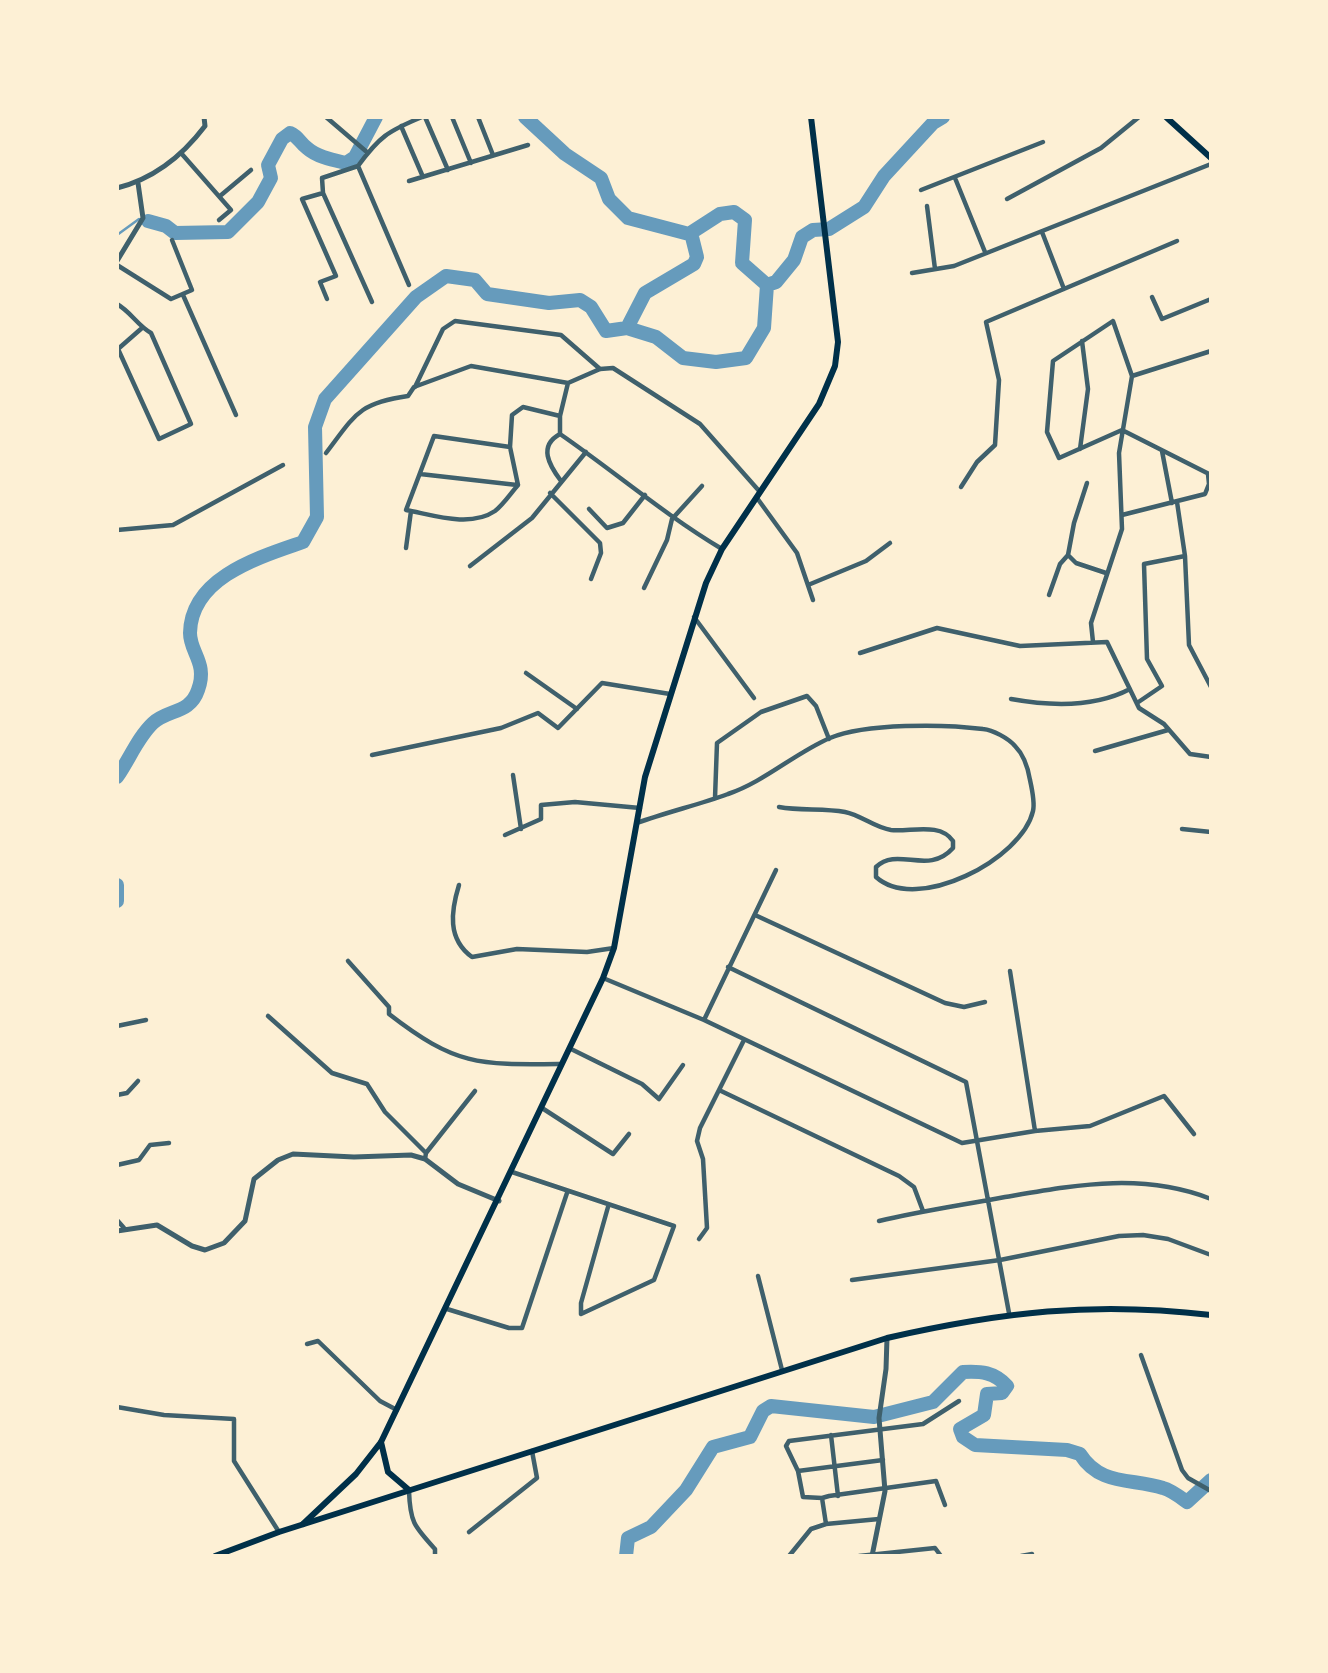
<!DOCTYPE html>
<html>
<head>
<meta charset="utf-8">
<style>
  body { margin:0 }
  #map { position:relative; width:1328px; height:1673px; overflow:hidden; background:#fdf0d5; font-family:"IBM Plex Sans",sans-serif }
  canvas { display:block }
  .frame { position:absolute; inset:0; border:119px solid #fdf0d5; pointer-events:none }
</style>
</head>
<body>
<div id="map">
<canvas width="1328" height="1673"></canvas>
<div class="frame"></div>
</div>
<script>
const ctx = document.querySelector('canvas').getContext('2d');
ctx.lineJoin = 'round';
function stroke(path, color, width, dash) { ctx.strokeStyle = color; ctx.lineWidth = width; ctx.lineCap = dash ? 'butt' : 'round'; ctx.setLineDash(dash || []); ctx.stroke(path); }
const stream = new Path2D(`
  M117,235L139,219`);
const river = new Path2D(`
  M525,117L565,154L601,178L609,199L628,218L689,234L720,214L734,212L745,220L742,263L767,285L776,282L794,260L802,237L813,230L829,229L864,207L884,176L933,123L943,117
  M148,221L166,226L175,233L228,232L258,202L271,178L268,165L282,139L290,133C299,137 300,143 307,148C317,157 333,160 346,163L355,157L376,117
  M627,328L645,293L694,264L697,257L691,233
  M117,777C129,760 138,737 153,723C168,709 190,714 198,690C208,663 190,653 190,633C191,577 260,557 303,542L317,517L315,427L325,399L416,297L446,276L475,280L487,294L549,303L580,300L591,307L606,331L627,328L656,337L683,358L716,362L746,358L764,328L767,285
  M117,885V901
  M626,1556L628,1538L651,1527L686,1490L713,1447L750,1437L763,1411L771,1406L874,1417L933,1402L963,1372C981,1371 994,1372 1007,1386L1002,1393L987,1394L984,1415L960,1429L963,1437L975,1445L1067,1450L1080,1454C1100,1486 1132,1478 1163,1488C1171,1490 1180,1497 1187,1502L1211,1480`);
const minor = new Path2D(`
  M326,117L368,153
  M425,117L448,170
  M452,117L471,163
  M478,117L493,155
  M401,126L423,177
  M181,153L231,210L219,220
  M358,166L409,285
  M955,178L985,252
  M409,181L528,145
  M921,190L1043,142
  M323,193L372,302
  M220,196L251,170
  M1007,199L1101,148L1139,117
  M927,206L935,269
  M1042,232L1064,289
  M117,265L171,299L192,290L172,240
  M912,273L954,266L1211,164
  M183,295L236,415
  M1152,297L1162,319L1211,299
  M327,299L320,282L336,276L302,199L323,193L322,178L358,166C379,137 388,131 422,117
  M117,304C131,312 137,325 151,333L191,424L159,439L118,349L142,328
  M1132,376L1211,351
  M415,387L443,329L455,321L561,335L600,369
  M560,434C615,472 665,515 722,549
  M560,434C538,446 549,465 561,481
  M560,434V416L568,383
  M510,447L434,436L406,510C433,515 470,528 495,511C503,505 511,493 518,485
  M1080,449L1088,389L1082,341
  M1162,451L1172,503
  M326,453C355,415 358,403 408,396L414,387L471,366L568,383L600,369L613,368L700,424L760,492
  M420,474L517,485
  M1087,483L1074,523L1068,555L1076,563L1106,573
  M518,485L510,447L512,415L523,407L560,416
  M961,487L977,462L995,445L999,380L986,322L1177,241
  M550,493L600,543L601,553L591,579
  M757,498L797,553L813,600
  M1177,502L1185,556L1189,645L1211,687
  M589,509L607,528L623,523L645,495
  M1122,515L1205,494L1209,484L1208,474
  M117,530L173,525L283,465
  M406,548L411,511
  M470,566L532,518L586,452
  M808,585L866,561L890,543
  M644,588L667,540L672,519L702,486
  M1049,595L1060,564L1068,555
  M694,617L754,698
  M1093,642L1091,623L1122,529L1119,453L1132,376L1113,321L1053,361L1047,432L1059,458L1122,430L1211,475
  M860,653L937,628L1020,646L1107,642L1139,708L1164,724L1190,754L1211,757
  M526,673L577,709
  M1011,699C1050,706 1094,708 1130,689
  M1137,703L1162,686L1147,659L1144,564L1185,556
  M1095,751L1168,730
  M372,755L501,728L538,713L558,728L602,683L670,694
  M513,775L521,829
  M715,798L717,743L761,712L807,696L816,706L829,739
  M637,823C667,812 698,805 728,794C764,782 795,753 830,738C866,723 944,724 983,729C993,730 1008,738 1015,746C1024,755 1028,768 1030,780C1032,789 1035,802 1033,811C1022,859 917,914 876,877V867C898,846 928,876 953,848V841C940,822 911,832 891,830C875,828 861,815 845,812C823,808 801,811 779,807
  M1182,829L1211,832
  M505,835L541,819V805L575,802L640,808
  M459,885C451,911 447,939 472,957L517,949L587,952L614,948
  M755,915L945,1003L964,1007L985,1002
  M348,961L389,1007V1014C456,1066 479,1065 561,1064
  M728,967L966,1082L1009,1313
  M1010,971L1035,1131
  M603,978L704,1020L962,1143L1035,1131L1090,1126L1164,1096L1194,1134
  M268,1016L332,1073L367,1084L385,1112L426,1153L425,1159
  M704,1020L776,870
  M117,1026L146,1020
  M571,1049L642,1084L659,1099L683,1065
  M719,1090L899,1176L914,1187L923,1211
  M117,1095L127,1093L138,1081
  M542,1108L613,1154L629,1134
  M426,1153L475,1091
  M117,1165L139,1160L150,1145L169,1143
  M512,1172L674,1226L654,1280L581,1314V1303L608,1207
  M117,1220L124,1228
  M879,1221C921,1211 963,1205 1005,1197C1076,1185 1142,1172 1211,1199
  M699,1239L707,1228L703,1159L697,1141L700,1128L744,1040
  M758,1276L782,1370
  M852,1280L1000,1260L1119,1236L1143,1235L1168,1239L1211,1255
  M447,1309L509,1328H522L567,1193
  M307,1344L318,1341L380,1401L397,1410
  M1141,1355L1182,1470L1188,1478L1211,1491
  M117,1407L164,1415L234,1419V1461L279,1532
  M831,1435L838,1496
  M798,1471L786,1446L789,1441L923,1424L959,1401
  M409,1491C410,1522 414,1526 435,1549V1556
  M822,1498L803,1497L798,1471L883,1460
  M826,1524L822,1498L829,1496L936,1481L945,1505
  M469,1532L537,1478L532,1451
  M789,1556L811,1529L826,1524L879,1519
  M859,1556L935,1548L941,1556
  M1021,1556L1032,1554`);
const tertiary = new Path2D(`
  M117,188C153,179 183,155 205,126L204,117
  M117,261L143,218L138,183
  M117,1231L157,1225L192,1246L205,1250L224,1243L245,1221L254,1179L278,1160L293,1154L354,1157L411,1155L425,1159L458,1184L499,1201
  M872,1556L885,1491L879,1418L886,1369L887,1338`);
const secondary = new Path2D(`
  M1166,117L1211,158
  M381,1442L388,1472L409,1490
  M303,1524L356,1474L381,1442L603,978L614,948L645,777L706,583L722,549L819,404L835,366L838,342L811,117`);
const primary = new Path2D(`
  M215,1556L279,1532L887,1338C1001,1312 1093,1301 1211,1315`);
stroke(stream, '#669bbc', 2.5);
stroke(river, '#669bbc', 14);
stroke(minor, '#3f606c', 4.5);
stroke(tertiary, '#3f606c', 5);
stroke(secondary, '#003049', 6);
stroke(primary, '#003049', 6);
</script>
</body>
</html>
